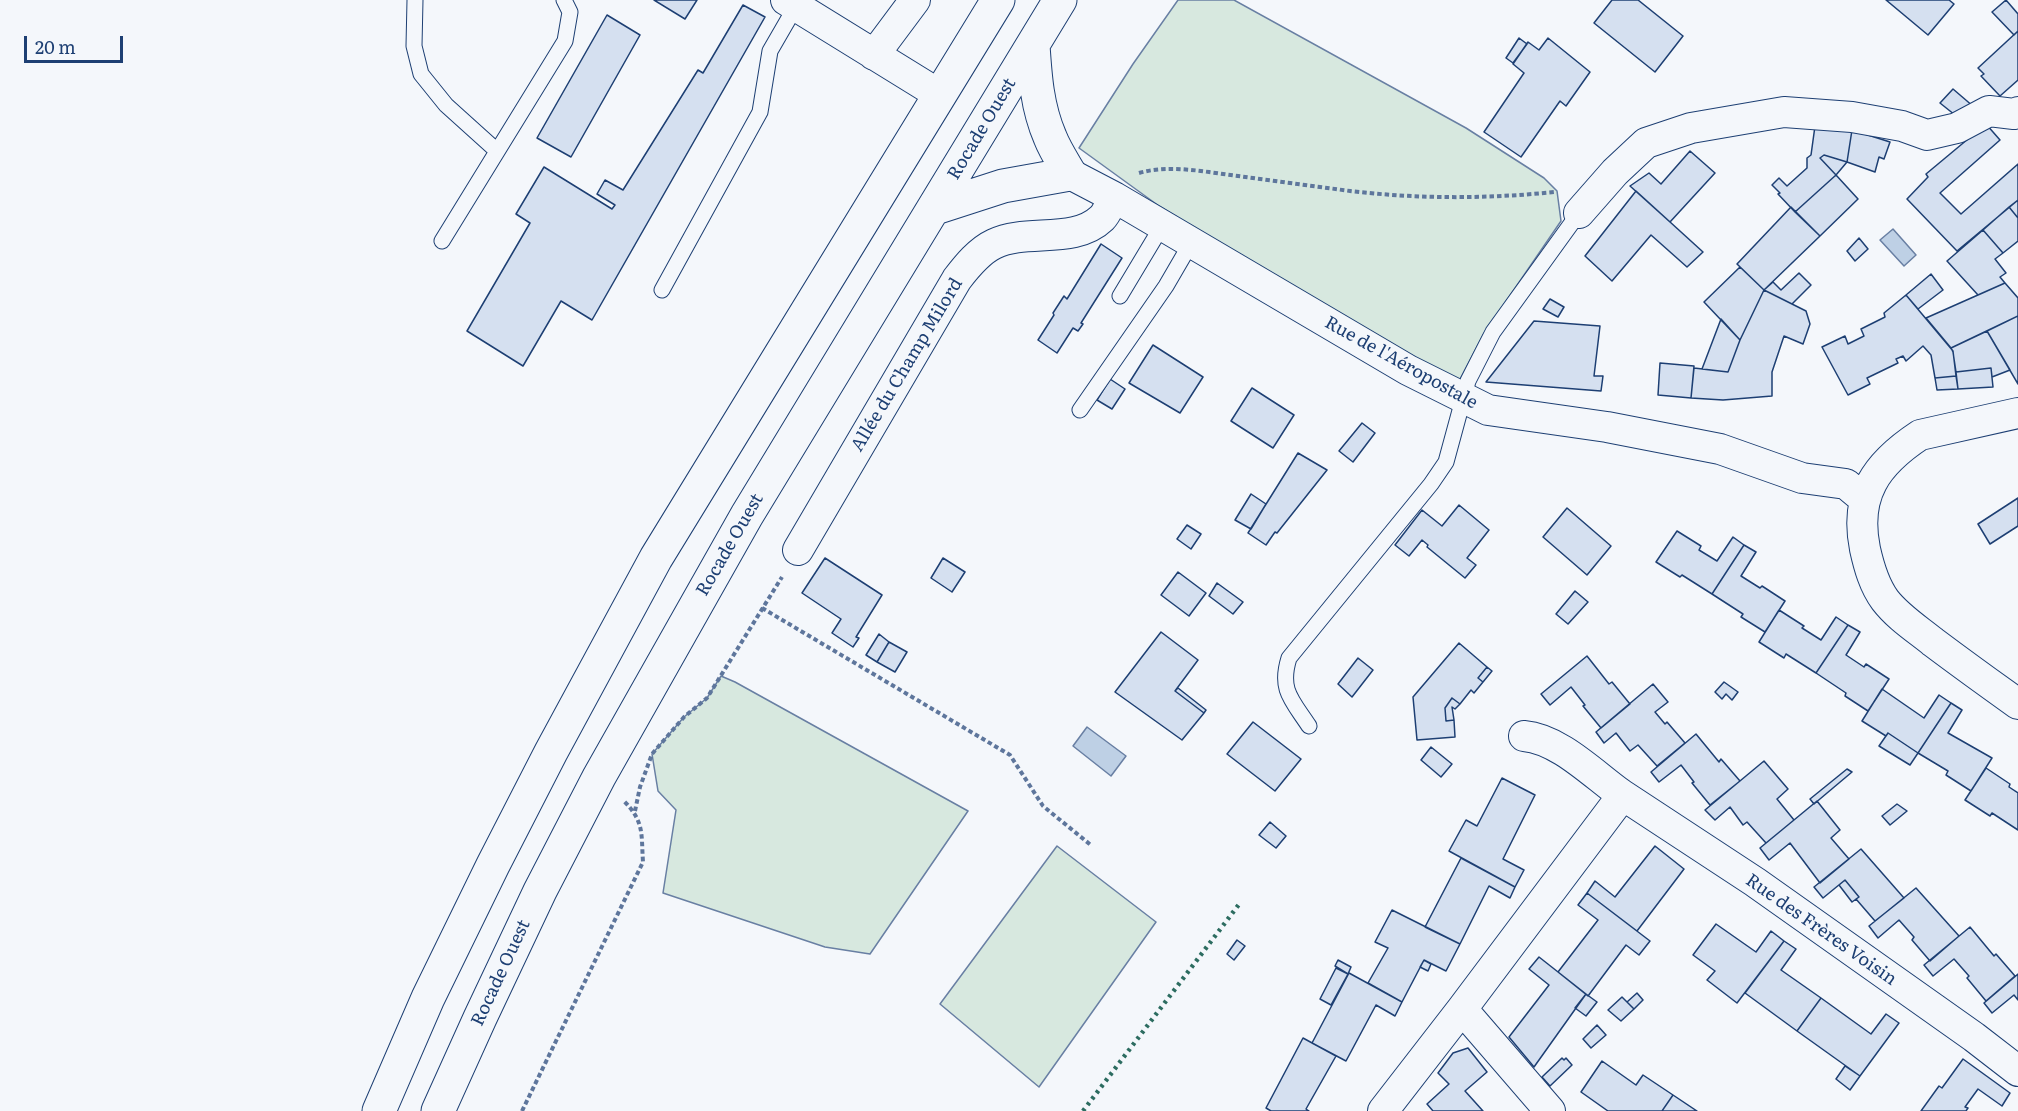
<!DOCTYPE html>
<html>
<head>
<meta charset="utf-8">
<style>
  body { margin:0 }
  #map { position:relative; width:2018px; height:1111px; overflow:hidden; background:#f4f7fb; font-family:Literata,serif }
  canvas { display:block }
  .scale { position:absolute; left:24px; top:36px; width:99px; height:27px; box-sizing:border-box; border:3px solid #1d3f73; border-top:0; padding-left:8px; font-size:18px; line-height:21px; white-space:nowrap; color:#1d3f73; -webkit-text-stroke:4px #f4f7fb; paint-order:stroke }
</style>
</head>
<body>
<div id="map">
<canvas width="2018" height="1111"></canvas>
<div class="scale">20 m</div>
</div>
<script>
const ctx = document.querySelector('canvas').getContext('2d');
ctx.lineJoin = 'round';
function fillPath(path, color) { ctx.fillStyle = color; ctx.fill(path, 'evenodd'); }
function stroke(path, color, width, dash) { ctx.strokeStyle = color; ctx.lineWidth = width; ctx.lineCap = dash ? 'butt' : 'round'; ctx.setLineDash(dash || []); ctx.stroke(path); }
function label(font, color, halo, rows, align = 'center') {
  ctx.font = font + ' Literata,serif'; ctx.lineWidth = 4.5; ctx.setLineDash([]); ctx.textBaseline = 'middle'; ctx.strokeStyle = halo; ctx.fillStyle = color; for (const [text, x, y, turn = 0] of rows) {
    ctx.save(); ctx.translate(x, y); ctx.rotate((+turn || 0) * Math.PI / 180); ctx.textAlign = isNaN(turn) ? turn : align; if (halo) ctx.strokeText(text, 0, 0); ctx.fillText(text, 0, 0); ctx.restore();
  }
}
const green = new Path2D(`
  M1178,0H1234L1466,128L1544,178L1557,191L1561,221L1483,335L1458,383L1274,278L1159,206L1079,148L1133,64Z
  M721,676L735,682L968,811L870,954L825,947L663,893L676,810L658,791L652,754L684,717L707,698Z
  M1057,846L1156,922L1039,1087L940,1004Z`);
const water = new Path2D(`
  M1893,229L1916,255L1904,266L1880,240Z
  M1087,727L1126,756L1111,776L1073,746Z`);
const building = new Path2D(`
  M654,0H697L685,19Z
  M1612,0H1638L1683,36L1655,72L1594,23Z
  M1886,0H1949L1954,4L1928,35Z
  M2006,0L2018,14V31L2014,35L1992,12Z
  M743,5L765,17L592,320L561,301L523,366L467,331L530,223L516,214L544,167L612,209L615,205L597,194L605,180L623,190L698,70L703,73Z
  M607,15L640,35L571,157L537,138Z
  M2018,31V80L2000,96L1981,76L1984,74L1978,68Z
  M1519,38L1527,44L1513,63L1506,58Z
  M1548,38L1590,72L1566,106L1560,101L1521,157L1484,132L1524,73L1513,64L1528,42L1539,50Z
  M1953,89L1974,107L1955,115L1940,103Z
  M1986,124L2000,140L1940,193L1961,214L2018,164V200L1957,251L1907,199L1928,177L1926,174Z
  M1815,126L1852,130L1847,162L1824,155L1820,158L1836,175L1795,212L1778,194L1780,193L1772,185L1779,178L1787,186L1807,168V158L1811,155Z
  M1852,130L1890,142L1884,159L1879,157L1875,172L1847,162Z
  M1690,151L1715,173L1670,222L1630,186L1649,173L1661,184Z
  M1824,155L1847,162L1836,175L1820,158Z
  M1836,175L1858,199L1820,236L1795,212Z
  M1636,191L1703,252L1687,267L1651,235L1612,281L1585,256Z
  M2018,200V218L2009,207Z
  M1791,207L1820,236L1764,290L1737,264Z
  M2009,207L2018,218V241L2003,253L1983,230Z
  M1983,230L2003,253L1995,259L2006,273L2000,277L2005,283L1978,295L1947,261Z
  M1859,238L1868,249L1855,261L1847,251Z
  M1101,244L1122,258L1081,323L1083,324L1078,331L1073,328L1057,353L1038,340L1054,315L1053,313L1064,296L1067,299Z
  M1740,267L1764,290L1740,340L1704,302Z
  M1799,273L1811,285L1792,304L1764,290L1773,282L1781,290Z
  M1931,274L1943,290L1918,309L1906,295Z
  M2005,283L2018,298V316L1951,348L1926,318Z
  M1764,290L1806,311L1810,324L1803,344L1784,336L1772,372V396L1723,400L1691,398L1694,368L1728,372L1740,340Z
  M1906,295L1953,351L1956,376L1935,378L1931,355L1923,346L1906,361L1903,356L1896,359L1898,363L1867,378L1870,384L1848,395L1822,347L1845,336L1848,344L1864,336L1861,329L1885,317L1884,313Z
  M1550,299L1564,307L1558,317L1543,309Z
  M2018,316V384L1987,331Z
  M1721,319L1740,340L1728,372L1702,369Z
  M1534,321L1600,326L1594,376H1603L1601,391L1486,382Z
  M1987,331L2010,370L1992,377L1991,368L1956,372L1953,352L1951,348Z
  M1153,345L1203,377L1180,413L1129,383Z
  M1660,363L1694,366L1691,398L1658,395Z
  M1991,368L1993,387L1958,389L1956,372Z
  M1956,376L1958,389L1937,390L1935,378Z
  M1110,379L1125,389L1112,409L1097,400Z
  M1252,388L1294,415L1273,448L1231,421Z
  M1362,423L1375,433L1353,462L1339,451Z
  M1298,453L1327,470L1277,533L1275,532L1266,545L1248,533Z
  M1251,494L1266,504L1251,529L1235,520Z
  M2018,498V526L1990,544L1978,524Z
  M1459,505L1489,530L1467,558L1476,565L1465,578L1427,547L1428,545L1422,540L1409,556L1395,545L1422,510L1442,526Z
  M1567,508L1611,546L1587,575L1543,537Z
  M1187,525L1201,534L1191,549L1177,539Z
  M1677,531L1701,546L1699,550L1717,561L1733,537L1744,545L1712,594L1682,575L1680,577L1656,562Z
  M1744,545L1756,552L1741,576L1760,588L1762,586L1785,601L1765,632L1741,617L1743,614L1712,594Z
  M825,558L882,595L856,637L859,638L853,647L832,633L841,619L802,593Z
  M943,558L965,572L952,592L931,578Z
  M1178,572L1206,593L1189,616L1161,595Z
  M1217,583L1243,602L1233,614L1209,596Z
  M1575,591L1588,602L1568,624L1556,614Z
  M1779,610L1804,626L1802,628L1821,640L1836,617L1848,625L1816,673L1786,654L1784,658L1759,642Z
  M1848,625L1860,632L1846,655L1864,667L1866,664L1889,679L1868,711L1845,696L1846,693L1816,673Z
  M1161,632L1198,660L1175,691L1204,713L1182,740L1115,692Z
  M879,634L889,642L877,662L866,655Z
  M889,642L907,652L895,672L877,662Z
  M1459,643L1487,667L1478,678L1483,682L1474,693L1471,690L1460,704L1452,698L1445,708L1446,721L1454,720L1455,737L1417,740L1413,697Z
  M1587,656L1609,684L1612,682L1630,704L1601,728L1583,706L1585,705L1571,687L1550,705L1541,694Z
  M1358,658L1373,670L1352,697L1338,684Z
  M1487,667L1492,671L1483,682L1478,678Z
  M1724,682L1738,692L1732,700L1726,694L1722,699L1715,692Z
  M1653,684L1668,702L1655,712L1665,724L1667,722L1685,743L1657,766L1638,745L1630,751L1616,733L1604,743L1596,732Z
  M1178,688L1206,710L1204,713L1175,691Z
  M1882,689L1924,718L1939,695L1951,703L1918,753L1888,733L1886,736L1862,721Z
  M1452,698L1460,704L1455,709L1452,707L1454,720L1446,721L1445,708Z
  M1951,703L1962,710L1948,733L1992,758L1971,791L1946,775L1948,771L1918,753Z
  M1253,722L1301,759L1275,791L1227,754Z
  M1888,733L1918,753L1910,765L1879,746Z
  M1696,734L1719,762L1721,759L1740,781L1710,805L1692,783L1694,782L1681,765L1659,782L1651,772Z
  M1431,747L1452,764L1441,777L1421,760Z
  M1764,761L1788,789L1777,799L1794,820L1766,843L1747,822L1743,825L1730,807L1715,820L1705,810Z
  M1986,768L2010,784L2009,787L2018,793V830L1992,813L1990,816L1965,800Z
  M1847,769L1852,772L1814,804L1810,799Z
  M1502,778L1535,795L1503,859L1524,870L1515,887L1449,851L1466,820L1477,826Z
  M1817,801L1840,830L1831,838L1849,859L1820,883L1790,843L1769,860L1760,848Z
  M1897,804L1907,811L1890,825L1882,816Z
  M1270,822L1286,836L1276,848L1259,835Z
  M1655,846L1684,869L1637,931L1587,893L1595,881L1615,897Z
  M1861,849L1904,898L1875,921L1856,899L1859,897L1845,880L1823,898L1814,887Z
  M1461,858L1515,887L1510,898L1489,886L1460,944L1425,927Z
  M1845,880L1859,897L1852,902L1839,885Z
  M1916,888L1959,936L1930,961L1912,940L1914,937L1899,920L1878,938L1869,926Z
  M1587,893L1650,941L1639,955L1626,945L1588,996L1558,972L1598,920L1578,905Z
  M1392,910L1460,944L1446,971L1424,960L1402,1002L1368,983L1388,948L1375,942Z
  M1716,924L1756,952L1771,931L1784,941L1737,1003L1707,980L1715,971L1693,955Z
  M1970,927L1994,956L1996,954L2015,976L1986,1001L1967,978L1969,976L1954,959L1933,976L1924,965Z
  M1237,940L1245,946L1234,960L1227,954Z
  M1784,941L1796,949L1781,970L1821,998L1797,1031L1745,993Z
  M1539,957L1586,994L1534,1067L1509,1037L1549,985L1529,969Z
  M1338,960L1351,967L1348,974L1335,966Z
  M1424,960L1431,964L1428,971L1420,967Z
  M1336,968L1348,974L1331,1005L1320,999Z
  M1349,973L1402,1002L1395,1016L1376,1005L1346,1061L1312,1043Z
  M2018,974V1000L2014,995L1992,1013L1984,1003Z
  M1637,993L1643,1000L1634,1009L1627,1002Z
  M1586,994L1597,1002L1586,1016L1575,1008Z
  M1622,997L1634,1009L1621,1021L1608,1010Z
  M1821,998L1871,1034L1886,1014L1899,1023L1860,1076L1797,1031Z
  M1597,1025L1606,1035L1591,1048L1583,1039Z
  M1303,1038L1336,1056L1306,1109L1309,1111H1271L1266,1108Z
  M1468,1048L1487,1072L1465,1091L1483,1111H1433L1427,1104L1449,1084L1438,1073L1453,1053Z
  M1562,1058L1564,1060L1566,1058L1572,1065L1550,1086L1542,1077Z
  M1963,1059L2010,1093L2002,1106L1978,1089L1965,1107L1968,1108L1966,1111H1921L1939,1086L1942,1088Z
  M1602,1061L1636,1085L1643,1075L1673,1095L1662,1111H1608L1581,1092Z
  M1845,1066L1860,1076L1850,1090L1836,1079Z
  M1673,1095L1697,1111H1662Z`);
const path = new Path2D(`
  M1139,173C1170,164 1205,172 1238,176C1275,181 1313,186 1350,191C1419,199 1486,199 1554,192
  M762,608L1010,755L1043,806L1092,846
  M635,811L640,787L652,754L684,717L707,698L782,577
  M522,1111L643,862C641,834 645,822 623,800`);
const lane = new Path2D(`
  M415,0L414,46L421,74L446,105L497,151
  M442,241L565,41L570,12L564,0
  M662,290L760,112L770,51L796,6
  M1120,296L1162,226
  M1080,410L1166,286L1191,243
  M1309,726C1292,700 1279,690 1289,658L1431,484L1446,462L1468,381L1493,332L1579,213`);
const street = new Path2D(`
  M786,0L940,95
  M874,55L915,0
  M1070,174L1114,197L1408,370L1488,410L1607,427L1720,449L1802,478L1846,484L1864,499
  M1579,213L1615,172L1646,143L1691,128L1784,112L1852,117L1902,126L1927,135L1957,128L1989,111L2014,114L2018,112
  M2018,413L1920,435C1876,464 1854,495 1865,549C1869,567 1874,585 1885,600C1898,617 1917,629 1933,642C1961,663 1990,684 2018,704
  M798,550L957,279C967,266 979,251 994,244C1027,228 1074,245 1102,218C1107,213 1110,204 1114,197
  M1524,736C1559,739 1593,774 1621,794
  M1462,1009L1550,1111
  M1383,1111L1462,1009L1616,804L1621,794L1755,882L1974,1037L2018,1071`);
const primary = new Path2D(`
  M935,208L1003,186L1070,174C1063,162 1055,150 1050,137C1037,107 1035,76 1033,45
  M379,1111L428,998L493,865L551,752L656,558L998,0
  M438,1111L480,1018L540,891L599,777L747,515L1060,0`);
const hedge = new Path2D(`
  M1083,1111L1240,903`);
const streetNames = [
  ["Rocade Ouest",982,129,-59],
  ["Rue de l'Aéropostale",1401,363,29],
  ["Allée du Champ Milord",907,365,-59],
  ["Rocade Ouest",730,545,-60],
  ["Rue des Frères Voisin",1821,930,35],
  ["Rocade Ouest",501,973,-65]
];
fillPath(green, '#d7e8df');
stroke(green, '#687fa3', 1.5);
fillPath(water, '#bed0e5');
stroke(water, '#687fa3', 1.5);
fillPath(building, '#d5e0f0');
stroke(building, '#1d3f73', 1.5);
stroke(lane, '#1d3f73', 17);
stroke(street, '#1d3f73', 32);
stroke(primary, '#1d3f73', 35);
stroke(path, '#5e769c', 4, [4.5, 3]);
stroke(lane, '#f4f7fb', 15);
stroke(street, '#f4f7fb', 30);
stroke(primary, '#f4f7fb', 33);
stroke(hedge, '#2c6c60', 4.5, [3, 4.5]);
label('18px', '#1d3f73', '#f4f7fb', streetNames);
</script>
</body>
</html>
